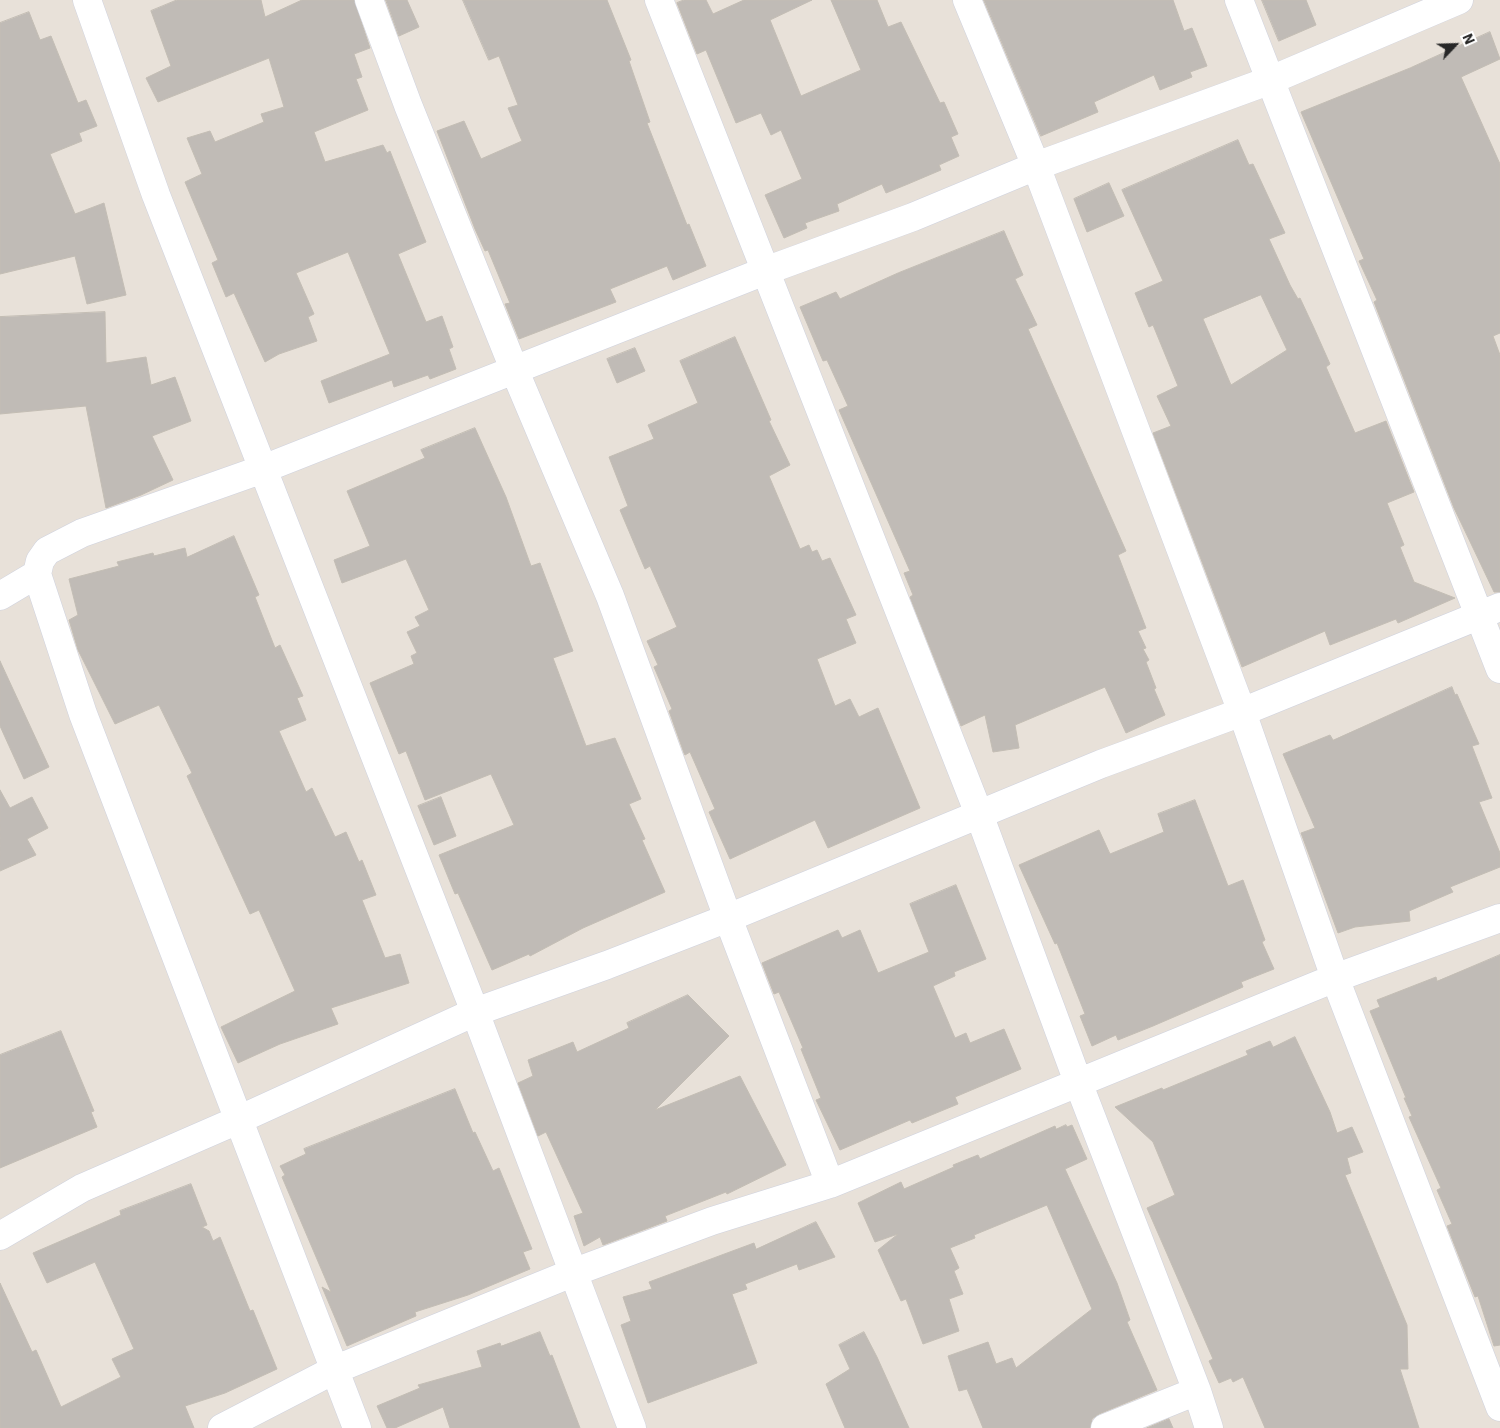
<!DOCTYPE html>
<html>
<head>
<meta charset="utf-8">
<style>
  body { margin:0 }
  #map { position:relative; width:1500px; height:1428px; overflow:hidden; background:#e8e1d9; font-family:"IBM Plex Sans",sans-serif }
  canvas { display:block }
  .north { position:absolute; left:1430px; top:20px; width:50px; height:50px; -webkit-text-stroke:4px #fff; paint-order:stroke; rotate:66deg; font-size:14px; font-weight:700; line-height:20px; text-align:center; color:#272727 }
  .north::after { content:''; display:block; margin:auto; width:18px; height:22px; background:#272727; clip-path:polygon(50% 0,100% 100%,50% 72%,0 100%) }
</style>
</head>
<body>
<div id="map">
<canvas width="1500" height="1428"></canvas>
<div class="north">N</div>
</div>
<script>
const ctx = document.querySelector('canvas').getContext('2d');
ctx.lineJoin = 'round';
function fillPath(path, color) { ctx.fillStyle = color; ctx.fill(path, 'evenodd'); }
function stroke(path, color, width, dash) { ctx.strokeStyle = color; ctx.lineWidth = width; ctx.lineCap = dash ? 'butt' : 'round'; ctx.setLineDash(dash || []); ctx.stroke(path); }
const building = new Path2D(`
  M177,0H261L265,17L302,0H354L370,48L354,54L362,77L356,79L368,110L314,132L325,162L383,145L387,153L390,151L426,242L398,254L426,322L442,316L453,347L449,349L456,369L430,379L428,375L394,387L392,380L329,403L321,381L390,354L348,252L296,273L314,314L308,317L317,341L279,354L265,362L234,293L226,297L212,263L218,260L185,182L202,174L187,138L210,131L215,142L264,122L261,114L284,107L269,58L158,102L146,78L171,66L151,11Z
  M386,0H407L419,27L399,36Z
  M463,0H607L631,60L629,61L650,122L647,123L687,225L689,224L706,266L673,280L667,266L610,289L616,302L519,339L505,304L510,303L488,250L485,251L475,229L437,131L464,121L481,159L522,141L508,108L518,105L499,56L489,60Z
  M684,0H706L713,14L744,0H812L770,20L801,96L861,70L831,0H877L888,27L901,22L940,103L944,102L958,134L951,137L959,156L939,165L941,170L908,184L886,193L882,184L837,204L839,211L805,223L807,228L784,238L765,195L802,179L781,130L771,135L761,113L736,123L706,50L697,54L677,3Z
  M984,0H1173L1184,31L1192,28L1207,66L1190,72L1192,77L1160,90L1154,75L1094,102L1098,112L1041,136Z
  M1262,0H1306L1316,25L1279,41Z
  M29,12L40,40L51,36L78,103L86,100L97,126L79,133L82,141L50,154L75,214L104,203L126,295L87,304L75,256L0,274V23Z
  M1490,32L1500,59L1461,77L1500,164V333L1493,336L1500,355V592H1494L1454,508L1374,302L1377,300L1359,261L1364,259L1301,112L1410,68Z
  M1238,140L1249,165L1253,164L1285,233L1269,239L1290,285L1298,299L1300,298L1314,328L1330,364L1326,367L1355,433L1386,421L1414,492L1387,503L1404,545L1400,547L1414,582L1455,598L1398,623L1396,619L1330,645L1325,631L1242,667L1153,433L1171,426L1157,396L1178,386L1153,325L1149,327L1135,293L1163,281L1122,190ZM1261,295L1287,350L1231,385L1203,319Z
  M1109,183L1124,216L1087,232L1074,199Z
  M1004,231L1023,275L1015,279L1037,325L1028,329L1126,551L1118,555L1146,628L1138,631L1146,648L1143,649L1149,660L1146,662L1156,688L1154,689L1165,715L1126,733L1105,687L1015,725L1019,748L993,752L985,715L961,726L910,597L913,595L904,573L910,571L839,410L848,406L827,360L823,361L800,307L836,292L840,299L898,273Z
  M105,312L106,363L146,357L151,385L175,377L191,421L152,436L173,480L141,495L106,508L86,406L0,414V317Z
  M735,337L771,420L769,421L790,465L769,476L800,549L809,545L812,552L817,550L822,561L830,558L856,615L846,619L856,643L817,659L835,706L850,699L859,717L878,708L920,808L828,848L815,820L730,859L709,812L715,809L690,752L685,755L684,753L669,711L672,709L654,667L658,665L647,641L677,627L650,566L645,569L620,510L628,506L609,457L654,439L648,425L698,403L680,361Z
  M635,348L645,371L617,383L607,359Z
  M475,428L506,497L531,566L540,563L573,651L553,658L586,746L615,738L641,799L629,804L645,839L642,840L665,892L583,928L530,956L529,954L492,970L458,893L455,894L439,855L514,825L491,774L425,800L406,751L399,754L370,683L414,664L411,656L417,653L407,632L420,626L415,617L429,610L406,559L342,583L334,560L370,546L347,491L425,458L421,450Z
  M234,536L259,595L255,597L275,648L280,645L303,696L297,698L306,720L279,731L306,792L312,788L335,837L346,832L359,862L362,860L376,895L362,900L385,958L400,954L409,983L331,1008L338,1024L280,1044L238,1063L221,1027L295,991L259,910L250,914L187,776L192,773L159,705L115,724L78,650L69,620L78,615L69,579L119,566L117,562L153,553L154,556L185,548L187,557Z
  M0,661L49,767L24,779L0,726Z
  M1452,687L1455,695L1457,694L1479,744L1472,746L1492,798L1479,802L1500,853V867L1450,887L1453,892L1409,911L1410,921L1355,927L1338,933L1301,833L1315,828L1283,754L1330,735L1333,740Z
  M0,790L10,808L32,797L48,828L27,839L36,855L0,871Z
  M441,797L456,836L434,845L418,806Z
  M1195,800L1228,886L1243,880L1265,940L1262,942L1274,969L1241,982L1243,987L1153,1026L1118,1040L1116,1035L1092,1046L1080,1016L1085,1014L1057,943L1055,944L1019,865L1099,830L1110,854L1164,832L1158,814Z
  M956,885L986,959L954,972L955,976L933,986L955,1038L966,1033L970,1043L1004,1029L1021,1069L955,1097L958,1104L912,1123L910,1120L840,1150L816,1100L821,1098L801,1049L803,1048L779,992L774,994L762,963L838,930L842,938L860,930L878,973L929,952L910,904Z
  M1500,955V1345L1494,1346L1478,1296L1475,1297L1447,1226L1452,1224L1437,1190L1441,1188L1409,1117L1412,1116L1404,1098H1406L1370,1011L1380,1007L1377,1000L1436,977L1437,981Z
  M688,995L729,1036L655,1110L740,1076L786,1165L727,1194L726,1192L665,1216L667,1221L603,1245L600,1237L584,1246L574,1216L583,1213L546,1132L538,1136L518,1083L533,1076L528,1060L573,1042L577,1052L629,1028L627,1023Z
  M61,1031L94,1111L91,1112L97,1127L0,1168V1055Z
  M1295,1037L1330,1112L1337,1133L1352,1127L1363,1152L1347,1158L1351,1173L1345,1175L1407,1325L1408,1369H1400L1419,1428H1265L1243,1377L1233,1382L1231,1378L1219,1383L1209,1361L1213,1359L1147,1208L1175,1195L1153,1142L1115,1107L1162,1088L1163,1090L1248,1055L1246,1051L1270,1041L1273,1047Z
  M455,1089L473,1133L475,1132L493,1171L499,1168L532,1249L523,1252L530,1269L468,1295L415,1312L416,1316L347,1346L322,1287L331,1292L282,1177L285,1175L280,1166L306,1154L304,1149Z
  M1066,1125L1067,1127L1072,1125L1087,1159L1065,1169L1117,1283L1130,1320L1127,1322L1157,1390L1099,1414L1092,1419L1090,1428H983L967,1389L959,1391L948,1356L988,1342L996,1364L1012,1358L1016,1368L1092,1309L1047,1205L974,1235L975,1238L950,1248L959,1268L954,1271L963,1294L949,1299L959,1331L923,1344L906,1299L901,1301L878,1250L898,1234L875,1242L858,1203L901,1182L904,1189L954,1167L953,1165L978,1155L980,1159L1055,1126L1056,1129Z
  M191,1184L207,1225L202,1227L209,1231L213,1241L220,1237L250,1311L253,1310L277,1369L225,1393L185,1406L194,1428H0V1283L32,1352L36,1350L61,1407L121,1377L112,1359L134,1349L95,1262L47,1283L33,1253L121,1215L120,1211Z
  M816,1222L835,1257L799,1270L797,1264L745,1284L747,1289L732,1294L757,1363L648,1403L621,1325L631,1321L623,1297L652,1289L649,1282L754,1243L756,1249Z
  M540,1332L550,1356L552,1355L580,1428H450L443,1407L395,1428H387L377,1406L420,1388L418,1385L482,1367L477,1351L500,1343L501,1346Z
  M864,1332L877,1357L909,1428H845L826,1384L850,1369L839,1345Z
  M1169,1419L1173,1428H1147Z`);
const minor = new Path2D(`
  M87,0L156,195L475,1012L632,1428
  M369,0L408,105L514,369L610,596L728,918L830,1184
  M659,0L979,814L1078,1082L1197,1391L1209,1428
  M967,0L1036,166L1242,712L1335,978L1500,1407
  M1239,0L1500,669
  M0,596L37,574
  M0,1236L82,1188L238,1120L475,1012L607,965L728,918L1101,764L1242,712L1500,607
  M222,1428L334,1370L572,1273L712,1221L830,1184L1335,978L1500,918
  M357,1428L83,714L37,574L40,561L47,551L82,533L263,469L765,271L913,217L1036,166L1271,80L1459,0
  M1105,1428L1197,1391`);
fillPath(building, '#c0bbb6');
stroke(building, '#c3bdb4', 1);
stroke(minor, '#cfd2de', 29);
stroke(minor, '#fff', 28);
</script>
</body>
</html>
